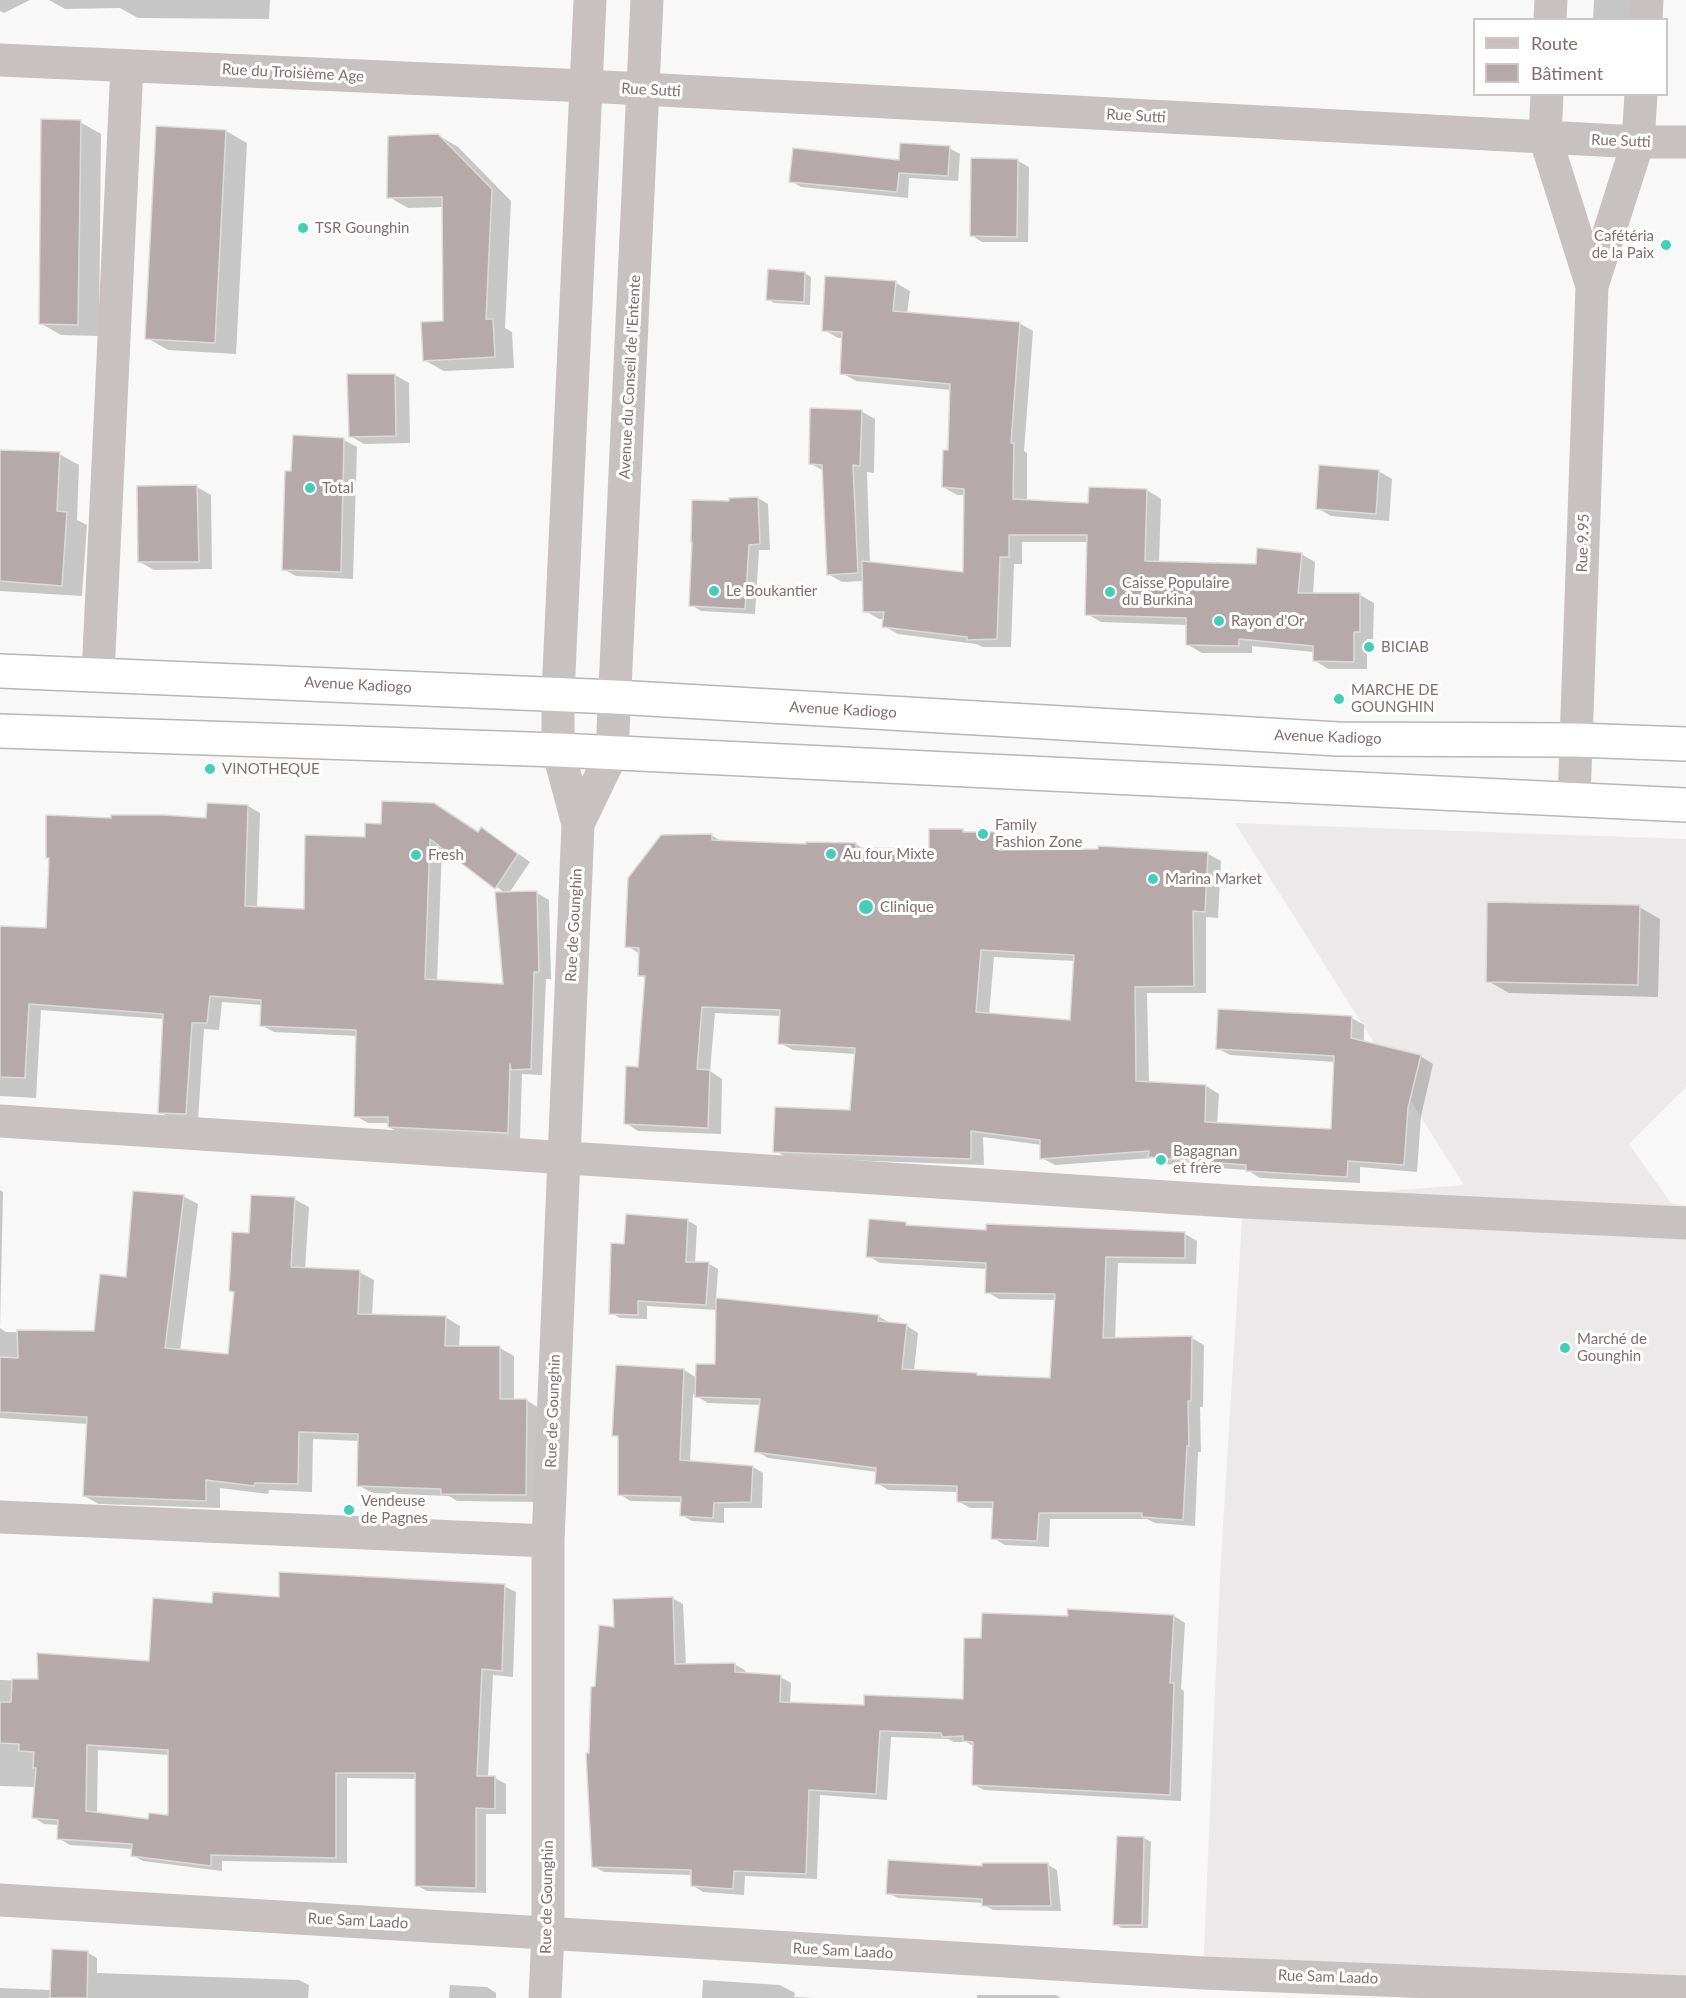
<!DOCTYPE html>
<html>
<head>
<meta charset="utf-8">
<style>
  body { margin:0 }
  #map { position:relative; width:1686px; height:1998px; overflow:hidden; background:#f8f8f9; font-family:Lato,sans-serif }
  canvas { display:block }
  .legend { position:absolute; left:1473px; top:18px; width:195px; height:78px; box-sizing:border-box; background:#fff; border:2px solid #cec5c4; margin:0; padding:8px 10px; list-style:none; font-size:18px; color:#856d6c }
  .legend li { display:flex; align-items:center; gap:12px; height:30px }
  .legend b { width:30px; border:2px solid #cec5c4 }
</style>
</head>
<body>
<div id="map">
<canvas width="1686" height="1998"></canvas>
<ul class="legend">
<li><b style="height:8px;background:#c8c1c1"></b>Route</li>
<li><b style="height:16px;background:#b6a9a9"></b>Bâtiment</li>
</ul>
</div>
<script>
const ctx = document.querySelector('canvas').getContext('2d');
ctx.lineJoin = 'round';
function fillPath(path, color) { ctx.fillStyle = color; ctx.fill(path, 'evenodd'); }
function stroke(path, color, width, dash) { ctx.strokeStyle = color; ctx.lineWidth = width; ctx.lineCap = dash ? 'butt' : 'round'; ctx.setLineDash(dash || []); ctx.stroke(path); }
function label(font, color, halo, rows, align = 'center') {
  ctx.font = font + ' Lato,sans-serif'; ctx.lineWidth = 6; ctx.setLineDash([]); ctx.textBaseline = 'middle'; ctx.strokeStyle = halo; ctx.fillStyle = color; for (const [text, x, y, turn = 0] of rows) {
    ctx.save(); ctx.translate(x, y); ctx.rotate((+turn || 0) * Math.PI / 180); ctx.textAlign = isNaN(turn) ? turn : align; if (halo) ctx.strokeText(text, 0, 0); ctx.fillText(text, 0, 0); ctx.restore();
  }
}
const built = new Path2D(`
  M1235,823L1686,839V1087L1629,1144L1671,1203L1686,1206V1992L1203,1973L1220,1576L1243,1202L1464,1185Z`);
const shadow = new Path2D(`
  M0,0H30L4,13L0,11Z
  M49,0H270L269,19L138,18L120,8L65,9Z
  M1594,0H1640L1639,20H1593Z
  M80,122L101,134L99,336L61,335L40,323Z
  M158,127L226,131L247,143L236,354L168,350L147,338Z
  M438,135L458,147L511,201L505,328L512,332L514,368L444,371L424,360L444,323L443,207L408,208L389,197Z
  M949,148L960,154L958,181L909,178L908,198L801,187L791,181L901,161Z
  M1018,161L1029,167L1028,242H982L971,235Z
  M769,271L805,273L811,277L810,305L774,303L768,299Z
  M896,283L910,291L907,314L1019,323L1033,331L1024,451L1027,453V501L1090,504L1147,490L1161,499L1159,563L1257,566L1301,554L1315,562L1313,595H1360L1374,603L1373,639H1367V669H1328L1314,660V652L1252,646V653H1202L1188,645V625L1101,622L1087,614L1089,542H1022V564H1014L1011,647H983L976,644L898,634L884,626L885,619H879L865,611L864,581L842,582L828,574L824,471L811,464L861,411L875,419L874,473L867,472L870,564L965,574V495H957L943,487L949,452L951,390L856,381L842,373L843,338H838L824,330Z
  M395,375L409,383L410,443L364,444L350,436Z
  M344,440L357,447L353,579L296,576L283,569L292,473Z
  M0,450L59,454L79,465L77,520L87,525L82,596L0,591Z
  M1378,471L1392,479L1389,521L1331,516L1317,508Z
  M197,487L211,495L212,569L154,570L140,562Z
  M758,498L768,504L770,550H759L755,614L701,611L691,605L730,503Z
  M248,806L260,813L257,908L306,910L366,838L479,833L493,836L530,862L509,893H537L549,900L551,979H546L542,1075L522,1074L520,1139L401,1134L389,1127V1123H368L356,1116L357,1036L274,1032L261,1025L263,1005L222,1002L219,1030L204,1029L198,1120L172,1119L160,1112L164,1019L41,1010L36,1098L0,1096V927L48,930L51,859L47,857L208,820ZM442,846L505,893V986L437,982Z
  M931,830H963L968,833L999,834L1012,841V851L1208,854L1221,861L1218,918L1206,917V993H1147L1149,1083L1206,1086L1219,1094L1217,1125L1332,1131L1335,1062L1230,1055L1217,1048L1352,1018L1364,1025V1042L1420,1056L1433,1064L1421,1116L1417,1172L1360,1167V1183L1260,1178L1247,1170L1163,1164L1153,1158L1055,1165L1042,1158V1145L983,1137L984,1165L788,1158L775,1151L851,1112L856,1054L793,1050L780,1043L781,1016L715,1013L710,1071L722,1079L721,1134L638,1131L626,1123L640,1068L647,979L640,975V954L627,946L711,835L723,842L807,846L856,844L865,850H931ZM994,957L1075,961L1071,1022L989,1015Z
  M1639,907L1660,919L1658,997L1509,993L1488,981Z
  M0,1190L3,1192L0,1328L6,1332L95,1333L127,1279L183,1196L198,1204L180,1351L230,1355L235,1293L230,1290L250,1235L294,1199L309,1207L305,1269L359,1272L374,1280L372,1315L445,1317L460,1326L459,1348H500L514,1356V1400H526L541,1409L540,1502L457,1501L449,1496L372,1493L358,1485L360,1441L313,1439L312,1492L269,1490L268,1494L220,1488V1508L99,1504L84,1496L88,1424L0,1418Z
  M687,1220L697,1226L695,1264H709L718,1269L716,1299L878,1316L890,1323L907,1326L918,1333L914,1371L977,1374L982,1377L1052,1379L1056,1300L999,1299L987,1292V1269L880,1263L868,1256L905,1223L911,1227L988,1232V1225L1185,1234L1197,1241L1196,1264L1118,1263L1115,1340L1192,1338L1204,1345L1203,1407H1200L1201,1452H1198L1195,1526L1155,1523L1147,1519H1050L1049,1547L1005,1545L993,1538L994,1508H970L958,1501V1492L888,1490L877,1483V1472L768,1458L756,1451L761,1405L708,1403L693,1394L690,1462L753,1467L763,1473L762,1508H724V1523L692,1521L681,1515L682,1502L630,1501L620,1494L619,1438L614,1435L684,1370L697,1378L716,1366L718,1310L647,1306V1319L620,1318L611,1313L625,1245Z
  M504,1586L516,1592L513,1677L493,1675L488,1777L495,1778L506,1784V1814H486V1893L427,1891L416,1885L417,1779L347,1778V1863L222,1861V1871L143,1861L132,1855L133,1849L70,1845L58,1838L59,1825L44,1824L33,1817L36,1787L0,1786V1680L40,1681L151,1663L213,1604L281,1599ZM98,1750L169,1755V1817L149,1821L97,1814Z
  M672,1598L683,1604L686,1665L734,1664L745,1670L746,1674L780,1677L791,1683L790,1704L865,1707L965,1701L983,1639L1069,1617V1610L1174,1616L1185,1623L1181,1689L1184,1691L1181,1801L984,1790L973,1784L975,1747L966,1742H954L948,1739L891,1737L887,1800L820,1795L817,1879L745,1876L744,1895L703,1892L692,1885V1875L604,1872L593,1866L591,1754L597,1688L615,1628Z
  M1119,1837L1144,1838L1151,1842L1148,1928H1121L1115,1924Z
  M1048,1865L1057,1870L1061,1911L993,1910L984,1905V1903L898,1898L888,1893L983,1868Z
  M88,1953L97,1958V1973L299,1980L309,1985L308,1998H0V1988L51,1990Z
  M703,1980L780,1985L795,1993L794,1997L814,1998H702Z
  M450,1985L487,1987L496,1993V1998H449Z
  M977,1995H1056L1061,1998H977Z`);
const building = new Path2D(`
  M41,119L81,120L78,325L39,324Z
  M156,126L226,130L215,343L145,339Z
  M438,134L492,189L486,319H493L495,357L423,361L421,322L443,321L442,197L387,198L388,136Z
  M900,143L950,146L948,176L899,173L897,192L789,182L793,148L899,160Z
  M971,158L1018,159L1017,237L970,236Z
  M768,269L805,272L804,302L766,300Z
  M825,276L896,281L893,311L1020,322L1011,443H1014L1013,499L1088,503L1089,487L1147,489L1145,561L1256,564L1257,548L1302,553L1298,593H1360V632H1354V662L1313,661V646L1239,639V646L1186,645V618L1085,615L1087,535H1009V557H1000L997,639L967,640V637L882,627L884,612H863L862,561L963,572L964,489L942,487L943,450H948L950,384L840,374L842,332L822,331Z
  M347,374H395L396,436L349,437Z
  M810,408L862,410L860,466L853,465L858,573L827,575L822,465L809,464Z
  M293,435L344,438L341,572L282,570L285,471H291Z
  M0,450L60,452L57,511L67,512L62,586L0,581Z
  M1319,465L1379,470L1376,514L1316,509Z
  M197,485L199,562H138L137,486Z
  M758,497L760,544L749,545L745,609L689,606L692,542H691L692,500L729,501V498Z
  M382,801L434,803L478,832L481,827L518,854L495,889L430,839L425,979L503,984L495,892L537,891L539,972H534L531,1069L511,1070L510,1064L508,1133L388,1127V1117H354L356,1030L260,1026L261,1000L210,996L207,1023H192L186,1114L158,1113L163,1014L29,1004L25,1078L0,1077V926L46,928L49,858H46V815L111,818V815H164L206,818L207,803L248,805L245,906L304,909L305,835L365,837V823L381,824Z
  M929,829H963V832H1000L999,850L1098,849V846L1208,852L1205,912L1193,911L1194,986L1135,987L1136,1081L1206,1085L1205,1122L1331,1129L1334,1056L1216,1049L1218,1009L1352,1016L1351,1038L1421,1055L1408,1108L1404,1165L1348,1161L1347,1177L1246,1171V1165L1148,1157L1149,1151L1040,1159V1140L971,1131V1159L773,1152L775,1107L850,1110L855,1048L778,1044L780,1010L702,1007L697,1069L710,1070L708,1128L624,1124L626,1066L638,1067L645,976H638L639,948L625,947L628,878L661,835L712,834V840L806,844V842L856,843V848L929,849ZM981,950L1074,955L1070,1020L976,1012Z
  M1487,902L1640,905L1638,985L1486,982Z
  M133,1191L184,1195L165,1348L228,1354L234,1292L229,1291L232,1232L249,1233L251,1195L295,1197L291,1267L360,1270L358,1314L446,1316L445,1346H500V1399H527L526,1495L441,1494V1489L357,1486L358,1434L299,1432L298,1484L255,1483L254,1486L206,1480V1501L83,1496L87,1417L0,1412V1357L18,1358L17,1330L94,1331L100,1274L126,1277Z
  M626,1214L688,1219L686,1262H709L706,1305L638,1301V1315L609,1314L611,1243L624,1244Z
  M869,1219L906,1222V1225L986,1230V1224L1185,1232V1258L1106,1257L1103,1338L1192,1336L1191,1401H1188L1189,1446H1187L1183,1520L1142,1517V1513H1039L1037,1541L991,1539L993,1502H957V1486L875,1484L876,1468L754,1452L760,1399L695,1397L696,1364H715L716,1298L879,1315L878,1321L907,1324L902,1369L977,1373V1375L1050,1378L1055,1294L985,1293L986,1263L866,1257Z
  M616,1365L684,1369L680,1460L753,1466L751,1502L714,1503L713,1518L680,1516L681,1497L618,1495V1436H612Z
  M279,1572L505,1584L502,1671L482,1669L477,1776H495V1809L476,1808V1888L415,1886V1773H336V1858L211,1855V1866L131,1856L132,1844L57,1839L58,1820L32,1818L36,1768H33L34,1752L19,1751V1744L0,1743V1702H11L12,1679H38L37,1653L149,1661L153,1598L212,1603L213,1592L279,1597ZM87,1745L168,1750V1815L149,1813L148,1819L86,1811Z
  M673,1597L675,1664L735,1663V1672L781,1675L780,1702L864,1705V1695L963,1699L964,1638H981L982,1613L1068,1616L1067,1609L1174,1615L1170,1683H1174L1170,1795L972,1785L973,1742L963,1741V1736L942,1737L941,1733L880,1731L876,1794L809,1790L806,1874L734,1871L733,1889L691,1886V1870L592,1867L586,1753H589L591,1687L595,1686L599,1625L614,1627L613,1599Z
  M1117,1836L1144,1837L1142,1925H1113Z
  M888,1860L982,1866V1863H1048L1051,1906H982V1899L886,1894Z
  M52,1949L88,1951L87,1998H50Z`);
const minor = new Path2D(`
  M1550,20L1551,0
  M1646,20L1647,0
  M0,60L586,86L1638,142H1686
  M1547,94L1545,137L1592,286
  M98,674L127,66
  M1574,800L1592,286L1638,142L1641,94
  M578,824L612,753
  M0,1121L1243,1202L1686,1223
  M0,1517L548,1541
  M0,1900L1203,1973L1686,1992
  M545,1998L548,1933V1541L578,824L558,750`);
const tertiary = new Path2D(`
  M558,750V694L590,0
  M612,753L647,0`);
const trunk = new Path2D(`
  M0,671L615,697L1338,739L1575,740L1686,744
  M0,731L558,750L1686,805`);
const markers = [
  [303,228,6,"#42cfb3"],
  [1666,245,6,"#42cfb3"],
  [310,488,6,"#42cfb3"],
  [714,591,6,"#42cfb3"],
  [1110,592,6,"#42cfb3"],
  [1219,621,6,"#42cfb3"],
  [1369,647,6,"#42cfb3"],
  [1339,699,6,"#42cfb3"],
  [210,769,6,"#42cfb3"],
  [983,834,6,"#42cfb3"],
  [831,854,6,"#42cfb3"],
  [416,855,6,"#42cfb3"],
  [1153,879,6,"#42cfb3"],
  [866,907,8,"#42cfb3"],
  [1161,1160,6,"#42cfb3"],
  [1565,1348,6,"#42cfb3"],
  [349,1510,6,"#42cfb3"]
];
const streetNames = [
  ["Rue du Troisième Age",293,73,3],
  ["Rue Sutti",651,90,3],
  ["Rue Sutti",1136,116,3],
  ["Rue Sutti",1621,141,2],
  ["Avenue du Conseil de l'Entente",630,377,-87],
  ["Rue 9.95",1583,543,-88],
  ["Avenue Kadiogo",358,685,3],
  ["Avenue Kadiogo",843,710,3],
  ["Avenue Kadiogo",1328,737,2],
  ["Rue de Gounghin",574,925,-87],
  ["Rue de Gounghin",553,1411,-88],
  ["Rue de Gounghin",547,1897,-89],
  ["Rue Sam Laado",358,1921,3],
  ["Rue Sam Laado",843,1951,3],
  ["Rue Sam Laado",1328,1977,2]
];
const poiNames = [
  ["TSR Gounghin",315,228],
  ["Cafétéria",1654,236,"right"],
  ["de la Paix",1654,253,"right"],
  ["Total",322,488],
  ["Caisse Populaire",1122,583],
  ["du Burkina",1122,600],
  ["Le Boukantier",726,591],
  ["Rayon d'Or",1231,621],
  ["BICIAB",1381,647],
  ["MARCHE DE",1351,690],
  ["GOUNGHIN",1351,707],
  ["VINOTHEQUE",222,769],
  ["Family",995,825],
  ["Fashion Zone",995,842],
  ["Au four Mixte",843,854],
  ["Fresh",428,855],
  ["Marina Market",1165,879],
  ["Clinique",880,907],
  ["Bagagnan",1173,1151],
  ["et frère",1173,1168],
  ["Marché de",1577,1339],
  ["Gounghin",1577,1356],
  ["Vendeuse",361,1501],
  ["de Pagnes",361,1518]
];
fillPath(built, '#ebe9ea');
fillPath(shadow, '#0003');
fillPath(building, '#b6a9a9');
stroke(building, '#dadadb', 1.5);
stroke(trunk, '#bbb5b5', 36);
stroke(minor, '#c8c1c1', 33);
stroke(tertiary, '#c8c1c1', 33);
stroke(trunk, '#fff', 33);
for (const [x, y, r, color] of markers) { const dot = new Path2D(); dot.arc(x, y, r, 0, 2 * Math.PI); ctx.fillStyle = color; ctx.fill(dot); stroke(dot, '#fff', 2); }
label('15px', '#856d6c', '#fff', streetNames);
label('15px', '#856d6c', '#fff', poiNames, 'left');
</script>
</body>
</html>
